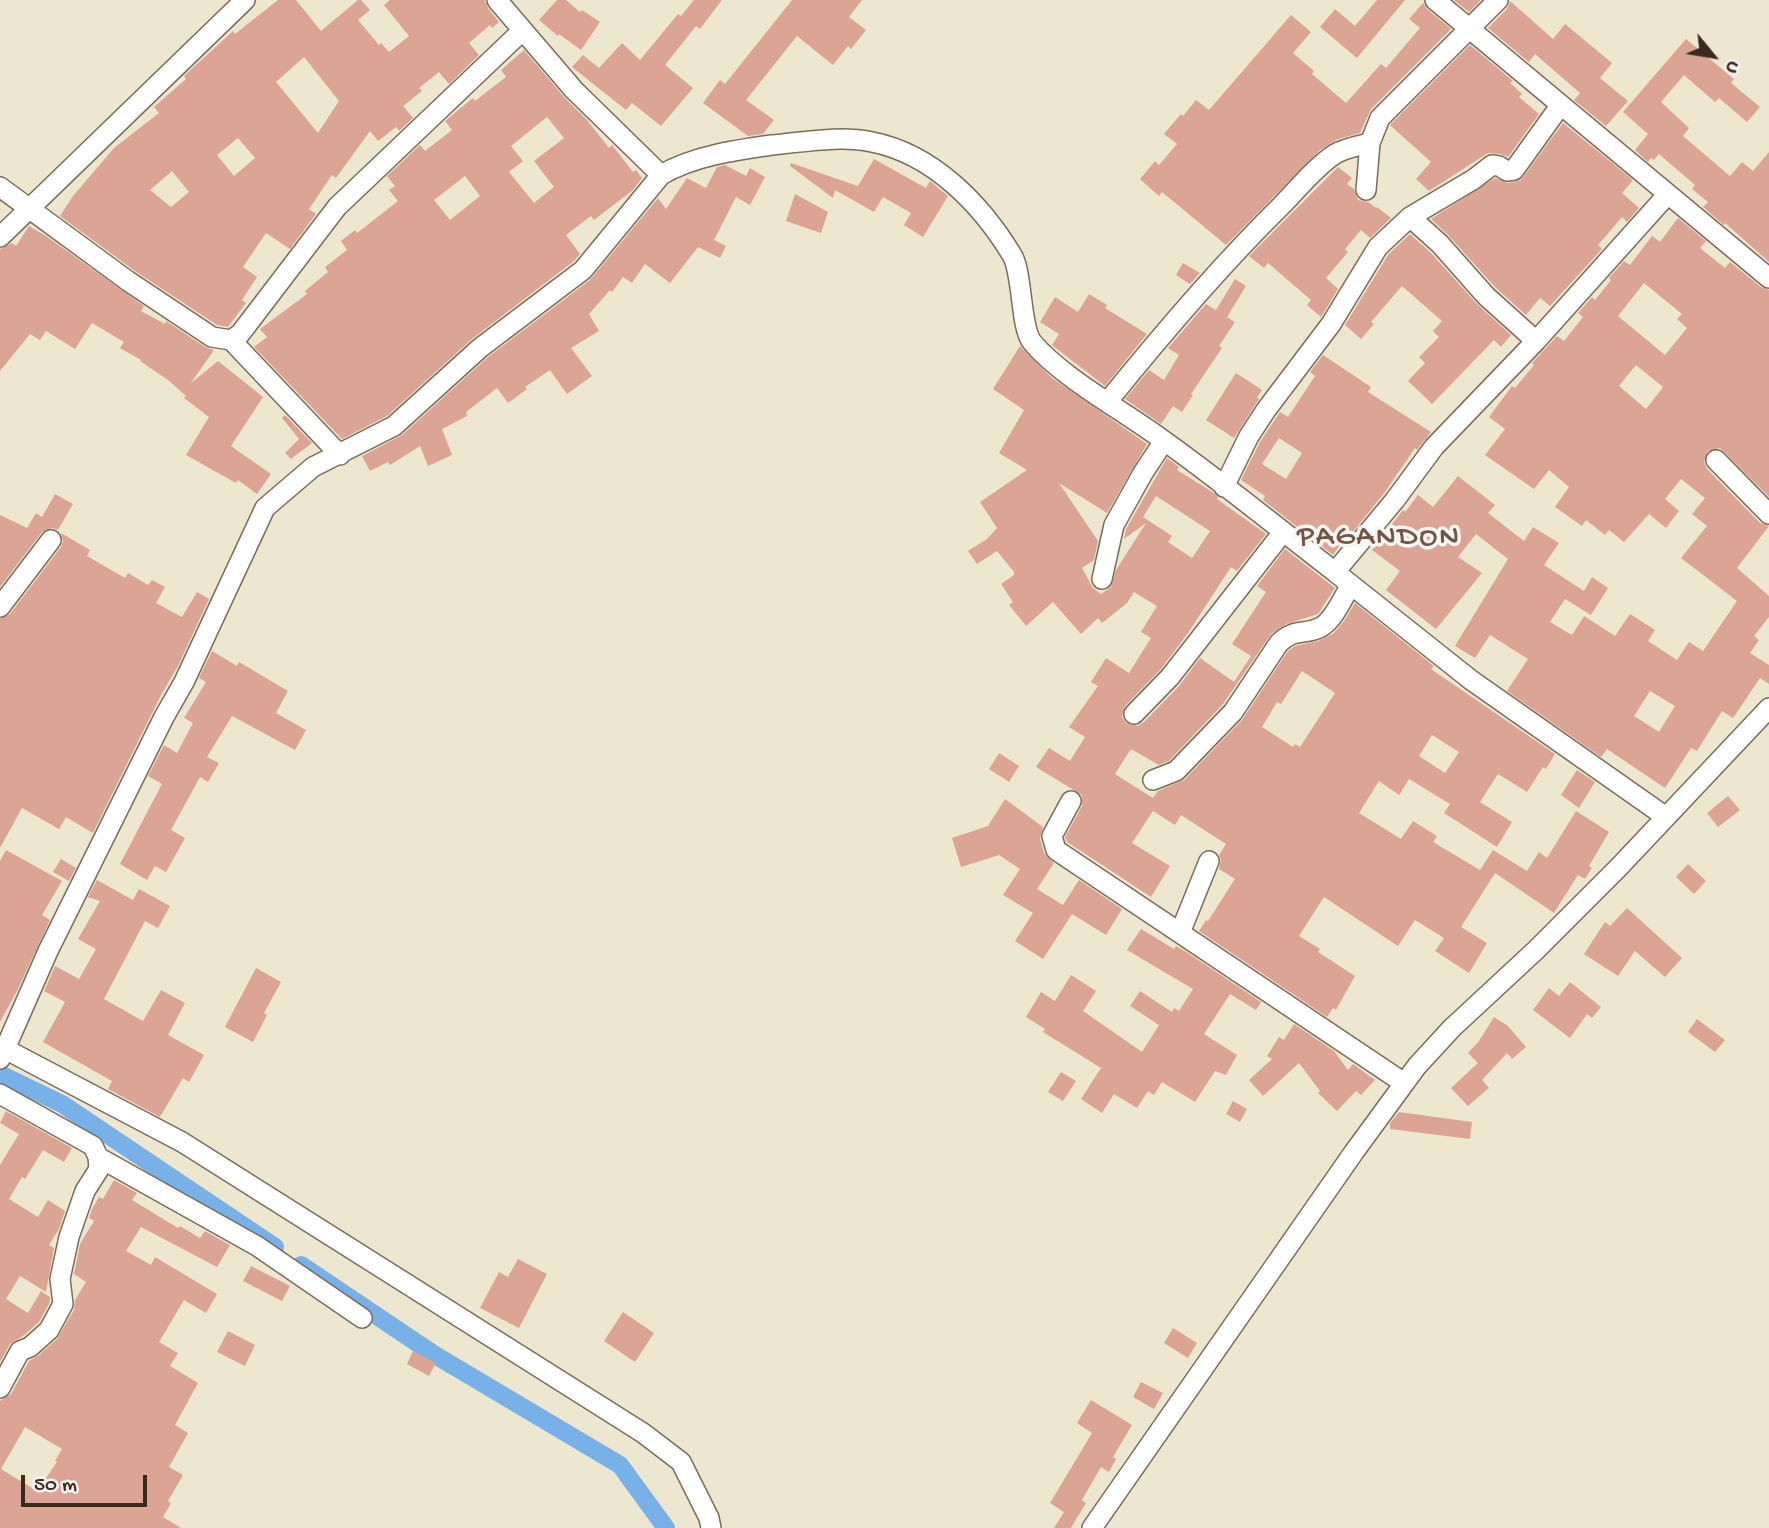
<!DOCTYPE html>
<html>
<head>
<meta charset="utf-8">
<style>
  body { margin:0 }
  #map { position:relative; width:1769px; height:1528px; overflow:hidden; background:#eee7cf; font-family:"Gochi Hand",sans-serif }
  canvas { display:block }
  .north { position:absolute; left:1678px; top:21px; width:70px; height:70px; -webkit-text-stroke:5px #f6f6f2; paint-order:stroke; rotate:120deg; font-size:19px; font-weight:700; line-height:28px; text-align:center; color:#3b2a1e }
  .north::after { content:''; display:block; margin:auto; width:24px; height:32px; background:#3b2a1e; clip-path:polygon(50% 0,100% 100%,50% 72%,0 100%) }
  .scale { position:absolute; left:21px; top:1475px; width:126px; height:32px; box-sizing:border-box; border:4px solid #3b2a1e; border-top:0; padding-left:9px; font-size:21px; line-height:24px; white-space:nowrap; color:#3b2a1e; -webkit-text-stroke:5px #f6f6f2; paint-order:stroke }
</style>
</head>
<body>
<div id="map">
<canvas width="1769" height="1528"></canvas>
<div class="north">U</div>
<div class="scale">50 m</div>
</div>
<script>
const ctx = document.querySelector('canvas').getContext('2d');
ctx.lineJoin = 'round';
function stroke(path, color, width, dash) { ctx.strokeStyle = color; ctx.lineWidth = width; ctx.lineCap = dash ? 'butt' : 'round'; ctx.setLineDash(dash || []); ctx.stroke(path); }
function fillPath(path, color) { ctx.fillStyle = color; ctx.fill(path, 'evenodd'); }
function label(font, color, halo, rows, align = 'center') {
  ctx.font = font + ' "Gochi Hand",sans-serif'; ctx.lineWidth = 7; ctx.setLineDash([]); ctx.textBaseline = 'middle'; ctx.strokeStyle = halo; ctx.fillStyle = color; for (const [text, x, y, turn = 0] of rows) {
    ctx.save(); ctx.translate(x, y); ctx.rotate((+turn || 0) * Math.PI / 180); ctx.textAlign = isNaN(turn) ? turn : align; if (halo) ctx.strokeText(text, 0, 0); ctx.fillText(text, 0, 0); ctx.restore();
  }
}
const canal = new Path2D(`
  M0,1074L62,1104L275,1247
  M301,1265L435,1355L620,1465L666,1528`);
const building = new Path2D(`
  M278,0H296L321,31L358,0H361L370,10L358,20L379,45L381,43L389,52L409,36L384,5L390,0H485L488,8L499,22L492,28L490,25L469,43L479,55L449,84L439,72L419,88L422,91L403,106L413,118L399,131L396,127L378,141L370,131L336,178L332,175L309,209L316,214L290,249L266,233L243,267L257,277L242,300L246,303L228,327L217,325L135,271L60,216L73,196L114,148L159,113L154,107L186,79L184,76L233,31L235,34ZM304,57L339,101L318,133L276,82ZM238,138L255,158L234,176L217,155ZM172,171L189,192L171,207L150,190Z
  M557,0H566L580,12L582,10L600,22L581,50L559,34L558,36L539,20Z
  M694,0H722L700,29L696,26L665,65L693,88L661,126L632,103L626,110L572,67L583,55L599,68L622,43L640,60L678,14L681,16Z
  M792,0H862L849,17L866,30L851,49L848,46L833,65L797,36L746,100L774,120L763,134L748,136L703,103L720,80L725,84Z
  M1377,0H1405L1357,58L1320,27L1335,9L1355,26Z
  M1454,0H1481L1469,12Z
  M1510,1L1553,39L1565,24L1612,63L1600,78L1628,101L1606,126L1574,100L1580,93L1535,54L1529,62L1488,28L1507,9Z
  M1423,3L1427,9L1451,29L1371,109L1360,133L1338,139L1320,150L1226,245L1162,192L1159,196L1140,179L1155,161L1159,165L1177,144L1164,134L1181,114L1183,116L1196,100L1209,110L1291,15L1311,32L1293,53L1314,71L1312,74L1346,103L1381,64L1386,68L1420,28L1409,19Z
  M1686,39L1734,79L1731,83L1760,107L1747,122L1719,98L1715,102L1684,75L1661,102L1689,128L1683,136L1730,176L1742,162L1753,171L1769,152V262L1725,223L1724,225L1703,207L1708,202L1692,189L1695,185L1659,154L1654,160L1651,158L1648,162L1635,150L1648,134L1623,112Z
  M1470,45L1513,81L1510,83L1522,94L1519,97L1539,114L1508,157L1501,154L1488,153L1429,191L1416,179L1431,162L1390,125Z
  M524,50L565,98L587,120L609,148L612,145L633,172L636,170L642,178L633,190L594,220L591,216L566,235L580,254L574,261L472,339L387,416L342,439L254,347L267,337L260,329L307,294L305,291L328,272L325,267L347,250L341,241L355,230L357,233L398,201L389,190L395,186L387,176L420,145L425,151L452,130L445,121L473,98L475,101L506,77L501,70ZM547,117L564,138L534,161L554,187L534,203L509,172L523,161L511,146ZM465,176L480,196L450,220L434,200Z
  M1563,123L1633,180L1622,193L1639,208L1627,222L1622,217L1598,245L1602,249L1550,306L1540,298L1526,315L1495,287L1449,236L1431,219L1495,178L1508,183L1521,180Z
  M874,159L926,188L930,181L948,196L923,237L904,225L911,213L883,197L874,212L835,190L833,198L790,166L791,163L858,186Z
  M725,165L746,176L750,168L765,177L750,205L736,197L714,240L726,246L720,258L698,247L670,283L645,264L632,283L623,277L612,292L610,290L589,314L599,331L571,348L592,376L567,394L550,370L525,387L527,389L508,403L497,388L466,412L467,416L442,429L452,455L428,466L420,446L390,465L388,462L370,471L362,456L402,435L488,357L590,280L658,198L666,209L687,178L706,188L717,167Z
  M1338,167L1352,178L1347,184L1354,189L1358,200L1368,202L1376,208L1377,207L1391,218L1370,238L1361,230L1345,249L1348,252L1326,278L1338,289L1321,317L1307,305L1311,300L1268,263L1264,268L1249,256Z
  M795,194L828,212L821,233L786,221Z
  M1678,218L1706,241L1700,248L1725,268L1730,262L1761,287L1769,290V497L1720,448L1708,451L1704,462L1707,469L1760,523L1769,526L1737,568L1769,596V617L1754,636L1759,640L1750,653L1769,665V684L1760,678L1733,718L1722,711L1697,751L1691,748L1665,788L1607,749L1601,757L1507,691L1528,659L1490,635L1475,658L1455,646L1508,559L1476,534L1458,557L1482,573L1436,629L1386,590L1400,571L1372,550L1403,510L1405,512L1418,495L1433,507L1458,476L1495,505L1488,513L1524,541L1533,527L1559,543L1544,565L1584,591L1592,577L1608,588L1591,615L1565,599L1550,622L1572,635L1584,616L1615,636L1630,614L1655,630L1648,641L1677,660L1689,642L1703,651L1737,601L1681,558L1707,526L1692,514L1705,498L1681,479L1665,499L1679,511L1666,528L1649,514L1624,542L1609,530L1605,535L1586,520L1582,526L1555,507L1569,487L1549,470L1534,489L1485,455L1505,429L1489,417L1512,386L1515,388L1534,365L1532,363L1557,336L1564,341L1583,317L1578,313L1592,297L1595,300L1611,280L1609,278L1624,261L1630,265L1652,236L1660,242ZM1644,283L1682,314L1677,319L1687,328L1665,355L1618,316ZM1636,365L1663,387L1646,409L1619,386ZM1650,691L1675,706L1659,732L1634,716Z
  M29,226L46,236L144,306L141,311L165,324L166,321L205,347L214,350L191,383L218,361L263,397L231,446L271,474L257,494L238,480L236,483L186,455L209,417L184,398L186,396L168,380L140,361L141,360L120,348L124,342L92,323L75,349L46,331L40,340L30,334L0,371V249L12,243L16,246Z
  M1410,234L1431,253L1478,305L1511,335L1501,347L1494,340L1432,404L1408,381L1425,363L1419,357L1439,337L1433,331L1442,321L1402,286L1371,322L1374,324L1361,339L1345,325L1388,255Z
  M1183,263L1200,273L1190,284L1176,275Z
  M1235,279L1246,286L1227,317L1235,322L1219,346L1222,348L1191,394L1193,395L1182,412L1173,406L1161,424L1125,399L1149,370L1164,380L1179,355L1168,348L1206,304L1216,310Z
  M1089,294L1107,305L1105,308L1147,334L1105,386L1053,346L1052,345L1059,334L1040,322L1055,297L1078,312Z
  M1020,346L1052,378L1147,444L1107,513L1059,483L1098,541L1094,560L1082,568L1093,588L1101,594L1111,587L1116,570L1146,523L1124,539L1126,529L1167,458L1179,467L1177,470L1214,493L1218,497L1217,499L1266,534L1237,571L1231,567L1188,633L1161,669L1125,706L1122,717L1126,723L1137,726L1143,723L1179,686L1200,658L1234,682L1251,656L1232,644L1266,592L1257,586L1285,549L1335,588L1318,614L1286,624L1271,634L1223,704L1169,761L1159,765L1131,749L1115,774L1153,798L1158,791L1184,780L1242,720L1288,651L1295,646L1318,641L1333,634L1344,621L1355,603L1434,666L1431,669L1555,754L1546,769L1543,767L1527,792L1498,774L1480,802L1512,822L1497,847L1444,813L1450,804L1409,779L1399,795L1379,781L1359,813L1401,839L1413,821L1437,836L1433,842L1480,870L1493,850L1527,871L1539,852L1547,858L1576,811L1609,832L1589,866L1592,868L1585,879L1578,875L1554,913L1495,873L1461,927L1487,943L1469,973L1435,951L1444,938L1415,920L1398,946L1324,897L1299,936L1320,949L1318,952L1355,976L1336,1010L1333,1008L1327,1017L1199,931L1206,920L1208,921L1235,879L1219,869L1221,860L1219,855L1226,844L1181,815L1175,825L1153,811L1132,843L1170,866L1151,897L1067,842L1065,837L1082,806V795L1036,767L1049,748L1070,761L1085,737L1069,727L1098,686L1091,682L1106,658L1129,673L1151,638L1141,632L1157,606L1134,592L1127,603L1102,623L1098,618L1081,634L1053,602L1026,626L1009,605L1013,602L1001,584L1014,575V572L997,551L977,564L968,551L987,539L997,528L980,502L1027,470L999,453L1024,410L993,389ZM1156,496L1210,531L1192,558L1168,542L1172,536L1143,517ZM1302,671L1335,693L1300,747L1295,744L1293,747L1262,727L1277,702L1281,704ZM1432,735L1459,752L1445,773L1419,756Z
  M1323,355L1371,387L1368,392L1431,432L1417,450L1415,448L1385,492L1352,533L1349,531L1333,555L1263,500L1265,496L1241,480L1260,442L1280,412L1288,417L1315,376L1310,372ZM1279,438L1302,453L1286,479L1262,464Z
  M1236,373L1262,390L1257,397L1259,399L1234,438L1206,420Z
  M285,415L312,443L291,459L285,453L299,439L282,418Z
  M55,494L73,504L58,530L52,528L42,532L0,587V515L27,528L36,513L42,517Z
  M61,533L90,550L87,556L125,578L128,573L148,585L152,580L165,587L156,603L182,617L197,592L209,599L178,666L161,695L93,833L66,817L59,829L22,808L0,848V619L10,614L61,547L63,541Z
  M212,651L237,666L239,662L288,691L276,713L306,730L295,750L232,716L207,757L219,763L208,782L200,777L171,830L185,838L166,872L155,866L147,880L120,864L162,784L148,776L164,745L177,753L193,723L184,718L206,682L199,678Z
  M999,753L1019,766L1009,782L989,769Z
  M1577,770L1595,782L1579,808L1561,795Z
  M1728,796L1740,810L1718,827L1707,813Z
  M1005,799L1043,827L1040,838L1044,853L1054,863L1037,889L1063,905L1079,880L1122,909L1106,935L1072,914L1043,959L1015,941L1033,913L1003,895L1020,869L999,855L961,867L952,838L988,826Z
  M6,850L62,881L42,915L50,920L17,991L0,1022V861Z
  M61,859L76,868L69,881L53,872Z
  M1688,864L1706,881L1694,894L1676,877Z
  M97,880L133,900L139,889L170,906L158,928L145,921L104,999L143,1021L161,990L185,1003L168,1035L204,1055L189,1082L183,1078L160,1117L108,1089L112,1081L43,1042L65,1002L44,991L55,966L79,979L96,949L78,939L100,901L88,897Z
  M1627,908L1682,958L1665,977L1635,951L1618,976L1584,954L1605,922L1610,926Z
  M1141,929L1174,949L1176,946L1185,951L1261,1002L1256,1010L1230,994L1204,1034L1237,1055L1226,1075L1215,1071L1195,1102L1162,1082L1154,1095L1148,1091L1137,1108L1114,1094L1102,1113L1081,1099L1101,1068L1043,1032L1045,1029L1026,1017L1041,992L1055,1001L1071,975L1096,991L1083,1011L1142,1052L1159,1025L1130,1006L1140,991L1172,1012L1174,1008L1179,1011L1193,989L1127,950Z
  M256,968L281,982L264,1013L267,1015L253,1042L225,1027Z
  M1570,982L1601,1007L1592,1018L1587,1014L1570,1038L1533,1010L1549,988L1559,996Z
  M1494,1017L1508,1026L1526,1047L1512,1059L1507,1053L1482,1080L1489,1088L1468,1106L1451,1088L1478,1063L1468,1053L1479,1041Z
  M1697,1019L1725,1040L1715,1052L1688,1032Z
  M1294,1024L1334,1051L1348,1070L1353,1064L1375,1080L1361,1095L1356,1091L1337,1111L1318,1093L1320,1091L1299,1063L1263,1096L1249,1080L1272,1059L1267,1056L1279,1037L1284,1040Z
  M1061,1072L1076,1081L1063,1101L1048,1092Z
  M1233,1101L1247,1109L1240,1122L1226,1114Z
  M6,1111L72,1148L64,1162L43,1150L25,1179L22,1177L9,1199L38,1217L48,1200L65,1211L59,1229L49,1245L54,1248L46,1292L20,1276L6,1299L28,1313L41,1291L50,1297V1302L39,1322L23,1336L10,1344L0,1362V1165L19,1134L0,1123Z
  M1399,1112L1472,1122L1470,1139L1390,1129V1123Z
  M114,1180L137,1193L132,1200L178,1228L180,1226L200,1238L205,1231L230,1245L217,1267L141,1227L126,1251L151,1265L155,1257L217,1294L206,1313L184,1300L159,1342L178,1353L170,1366L198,1383L175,1425L188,1433L169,1467L183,1475L168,1501L171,1503L163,1517L181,1528H0V1401L11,1394L29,1361L38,1356L57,1339L74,1310L75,1300L86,1282L74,1274L80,1244L94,1221L89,1218L92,1209L99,1197L103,1199ZM25,1427L62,1449L55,1461L57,1462L37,1491L1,1469Z
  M518,1259L547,1274L519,1328L480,1308L499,1272L508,1277Z
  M251,1266L290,1286L282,1301L243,1281Z
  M623,1312L654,1333L635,1362L604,1341Z
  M1173,1328L1197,1343L1188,1358L1164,1343Z
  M228,1331L255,1345L245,1366L217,1352Z
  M413,1351L436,1363L429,1376L407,1364Z
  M1141,1382L1163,1393L1154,1409L1133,1397Z
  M1091,1400L1132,1425L1113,1457L1116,1459L1109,1472L1101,1467L1082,1500L1086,1503L1071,1528H1054L1064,1512L1050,1503L1092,1433L1077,1423Z`);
const street = new Path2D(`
  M497,0L574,90L661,175
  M1435,0L1769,278
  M0,187L128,281L212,337L231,340L240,334L337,207L522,31
  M1366,190L1370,143L1380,118L1498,0
  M1410,217L1440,244L1486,296L1536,341
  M0,237L245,0
  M231,340L340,455
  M1108,401C1163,333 1219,267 1281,206C1298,189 1315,167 1335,154C1345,148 1358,146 1370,143
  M1716,460L1769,514
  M1224,487L1249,436L1266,410L1331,324L1378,247L1410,217L1474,179L1492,165L1499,166L1507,171L1514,170L1560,106
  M1102,579L1114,525L1143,473L1164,441
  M0,607L51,540
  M1134,714L1170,677L1283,532
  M1153,780L1176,771L1233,712L1279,643C1296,627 1304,636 1321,627C1334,620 1343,597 1351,585
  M1071,801L1052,836L1056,850L1404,1083
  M1666,817L1471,680L1335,572L1395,500L1434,447L1536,341L1668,194
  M1180,933L1209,861
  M0,1046L5,1049L48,951L164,717L184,682L265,508L313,467L394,426L480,348L583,270L661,175C693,156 736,150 772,145C805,142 840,135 872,142C933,154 981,204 1012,255C1023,273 1020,327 1032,342C1062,378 1124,411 1163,440C1222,482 1278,528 1335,572
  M0,1059L5,1049L182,1142L643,1433L681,1462L709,1518L711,1528
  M0,1094L93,1146L98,1157L99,1169L85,1191L69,1237L60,1279L63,1304L49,1330L30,1347L20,1351L0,1388
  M98,1157L257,1246L362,1318
  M1092,1528L1354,1152L1417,1066L1452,1028L1536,950L1619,867L1769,708`);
const quarterNames = [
  ["PAGANDON",1379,539]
];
stroke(canal, '#77b1e8', 18);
fillPath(building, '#dba494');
stroke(street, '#7a6c5c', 22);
stroke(street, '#fff', 19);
ctx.letterSpacing = '2px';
label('30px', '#735547', '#f6f6f2', quarterNames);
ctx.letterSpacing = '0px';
</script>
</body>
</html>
